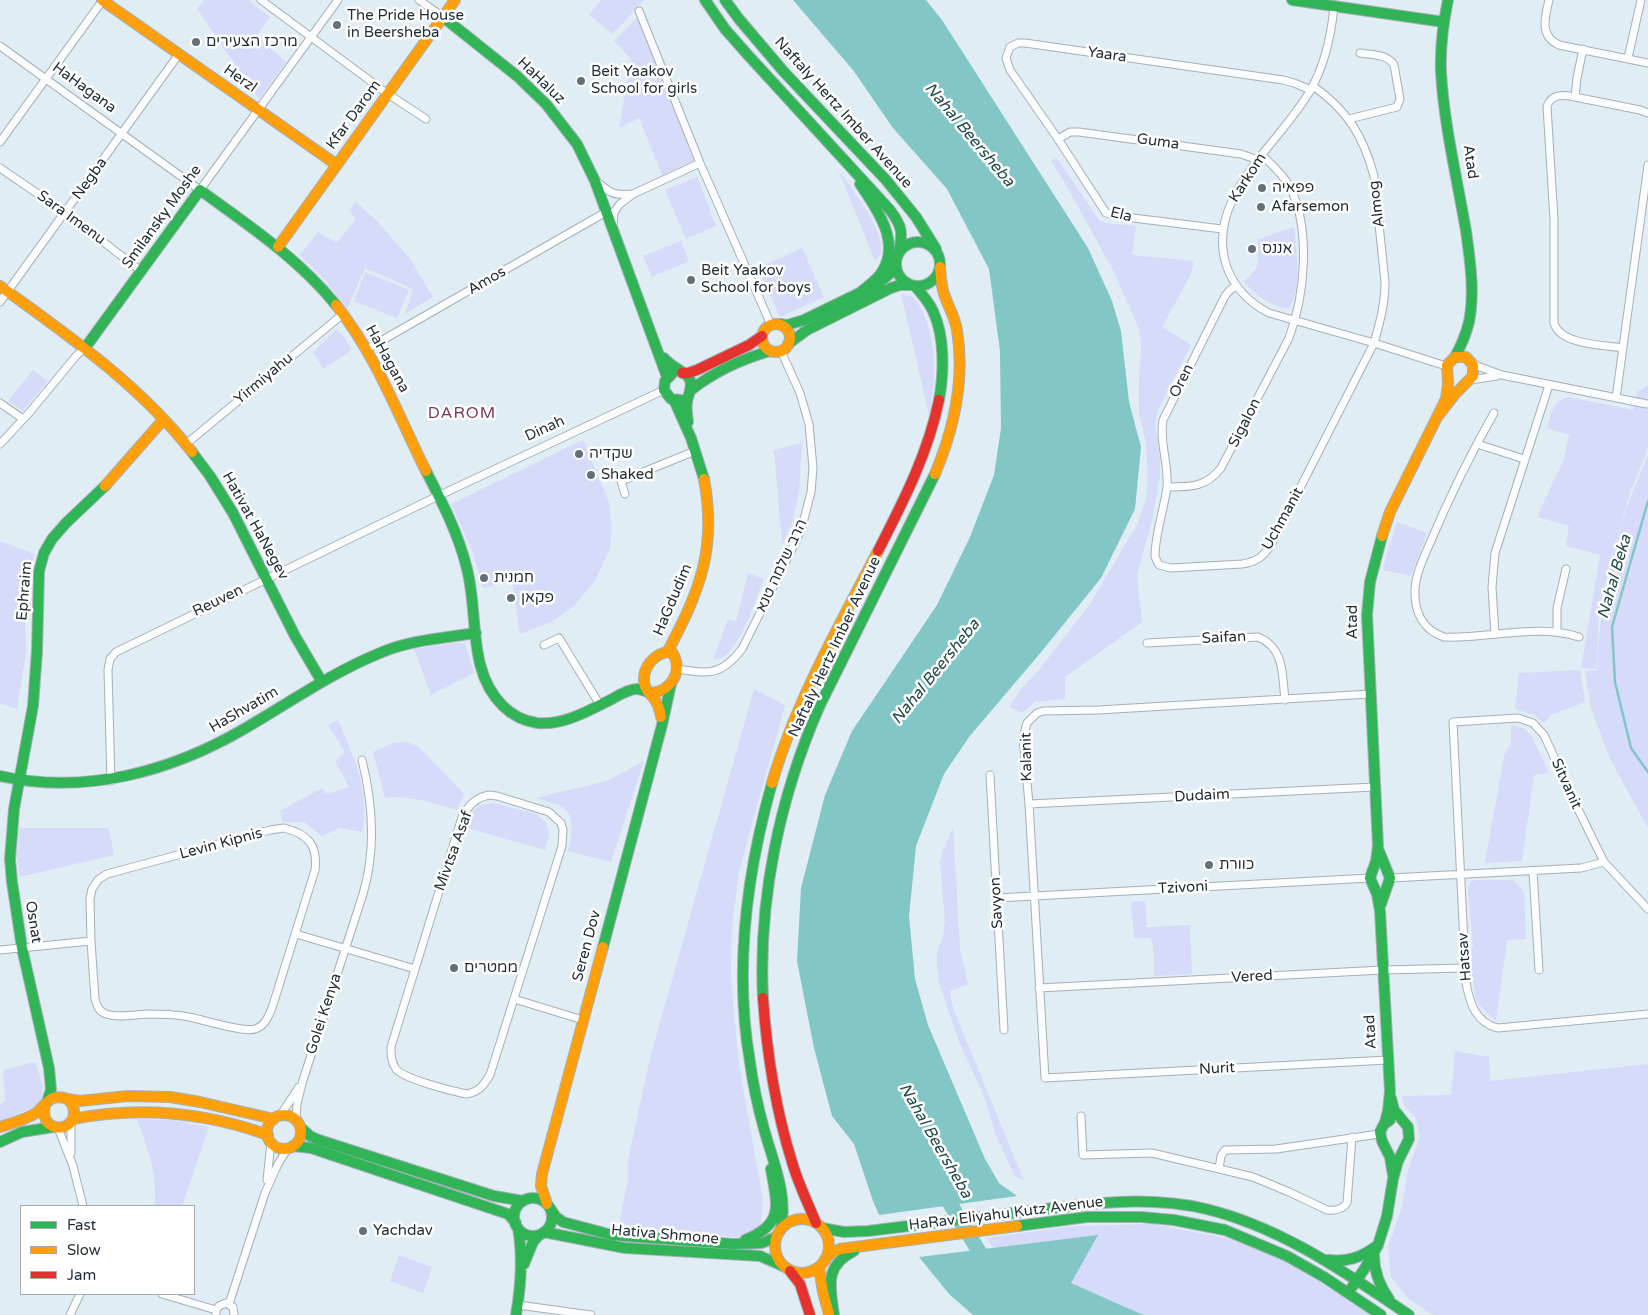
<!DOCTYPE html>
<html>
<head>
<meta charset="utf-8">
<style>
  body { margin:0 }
  #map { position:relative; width:1648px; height:1315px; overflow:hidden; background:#e1edf5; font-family:"Varela Round",sans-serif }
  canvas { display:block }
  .legend { position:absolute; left:20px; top:1205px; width:175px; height:90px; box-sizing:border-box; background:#fff; border:1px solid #a5abaf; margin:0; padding:6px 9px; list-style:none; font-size:15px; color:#1f2d36 }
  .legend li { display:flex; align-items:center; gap:10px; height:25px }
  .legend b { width:25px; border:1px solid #a5abaf }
</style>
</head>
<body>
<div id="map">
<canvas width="1648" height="1315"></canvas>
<ul class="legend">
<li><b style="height:6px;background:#30b455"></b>Fast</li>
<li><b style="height:6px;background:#ff9f0a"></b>Slow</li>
<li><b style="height:6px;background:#e5322d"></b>Jam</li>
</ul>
</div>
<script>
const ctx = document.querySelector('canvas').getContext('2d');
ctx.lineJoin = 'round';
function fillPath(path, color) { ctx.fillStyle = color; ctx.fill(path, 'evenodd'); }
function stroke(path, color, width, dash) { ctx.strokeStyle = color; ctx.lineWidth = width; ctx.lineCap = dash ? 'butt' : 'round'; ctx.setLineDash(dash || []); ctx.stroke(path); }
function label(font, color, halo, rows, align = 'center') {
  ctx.font = font + ' "Varela Round","Noto Sans Hebrew",sans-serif'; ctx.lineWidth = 5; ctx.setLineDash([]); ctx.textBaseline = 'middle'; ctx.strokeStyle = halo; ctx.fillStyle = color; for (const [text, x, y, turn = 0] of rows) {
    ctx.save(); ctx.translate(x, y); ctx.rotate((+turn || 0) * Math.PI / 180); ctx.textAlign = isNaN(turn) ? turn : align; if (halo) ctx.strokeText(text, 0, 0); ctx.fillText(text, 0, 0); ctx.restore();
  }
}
const green = new Path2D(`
  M204,0H248L270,17L256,36L286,62L259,99L197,9Z
  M601,0H644L613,34L589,15Z
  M638,17L694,161L662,175L639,118L619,128L631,59L614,41Z
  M1057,158L1099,220L1105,223L1136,226L1132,255L1194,261L1192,272L1162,327L1191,345L1158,410L1155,422L1160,461V476L1152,521L1137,575L1142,622L1065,677V699L1035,702L1022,713L1009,707L1021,689L1039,670L1090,604L1138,523L1146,498L1148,480L1146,444L1139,412V382L1141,346L1139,329L1114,272L1067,187L1051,161Z
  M838,169C851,188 885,230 881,252C881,255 877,258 875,261Z
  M697,177L716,226L686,239L665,190Z
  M355,201L377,221L410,259L433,297L405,314L413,289L365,268L347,309L325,280L300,255L318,232L337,243L356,219L350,211Z
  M1294,227C1296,248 1303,293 1288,308C1270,307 1256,295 1244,282L1256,269L1258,261V239Z
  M681,241L689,261L652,277L643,256Z
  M802,248L824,297L780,317L758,268Z
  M365,272L409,290L397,318L354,301Z
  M901,294C904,295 909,295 912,297C918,301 922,310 925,317C937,348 936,381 929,414Z
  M336,330L342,334L352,350L323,369L313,352Z
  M33,370L48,381L23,411L8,401Z
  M1648,385V448L1630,493L1610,561L1599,614L1596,669L1581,668L1600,555L1566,546L1569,526L1538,517L1540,510L1563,462L1569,435L1547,428C1550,416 1553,400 1568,397L1633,410L1637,392Z
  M583,440L609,502L612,529L610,549L594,582L575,605L553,621L520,634L512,581L483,588L472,550L451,504Z
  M802,443L799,491L792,523L782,544L774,450Z
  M1648,455V828L1611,761L1591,709L1585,671L1597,670C1599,611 1610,550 1632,494C1637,481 1643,468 1648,455Z
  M1397,522L1427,533L1411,576L1383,570L1388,550Z
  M0,541L35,554L27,576L25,617L26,652L17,709L0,703Z
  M748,573L764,579C755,600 742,644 724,656C721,659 717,659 713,660L728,619L736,622Z
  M455,643H465L474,673L431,695L414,649Z
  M1580,670L1585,702L1551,715L1544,723L1534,715L1515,709L1519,673Z
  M754,689L785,705L739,871L732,926L731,975L734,1015L739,1065L763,1200L760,1230L738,1237L618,1228L628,1180V1160L650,1058Z
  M338,720C353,755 371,793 362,832L340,828L322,836L304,822H283L280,811L322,788L326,794L349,787L335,761L345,752L328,725Z
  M1511,725L1525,729L1532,737L1549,773L1534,775L1522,861L1485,863L1504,756L1511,743Z
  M407,742L419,747L464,794L457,810C433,803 411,795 385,798L373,752L393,743Z
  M644,761L611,862L568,851C571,838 576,819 565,809C559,804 542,800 535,798L607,781Z
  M494,803L537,814L547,824L549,835L545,850L467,828L471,814L479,805Z
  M953,827L960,949L968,984L950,991L953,1008L1024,1181L1014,1175L996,1135L983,1093L960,1045L940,986L937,969V952L943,936L945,920L940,863L943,850Z
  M19,828H109L114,855L19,877L17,854Z
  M1475,880H1513L1521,887L1524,894L1526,939L1507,940L1496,1021L1486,1012L1477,1002L1474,990L1470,958L1473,945L1468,889L1470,882Z
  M1145,901L1147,927L1190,925L1192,974L1154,976L1153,945L1150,938H1134L1131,902Z
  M1455,1051L1489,1057L1490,1081L1648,1064V1315H1433L1409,1299L1391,1277L1388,1247L1402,1207L1408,1170L1420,1137L1416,1118L1404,1105L1402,1096L1451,1095Z
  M35,1062L43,1086L41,1101L32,1108L0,1121V1105L5,1101L3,1070Z
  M137,1119L172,1120L209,1127L182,1206H155C157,1175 148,1147 137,1119Z
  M1152,1224L1231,1239L1287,1262L1347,1299L1370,1315H1099L1026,1292L986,1238L1074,1226Z
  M399,1255L432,1267L423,1293L390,1281Z`);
const water = new Path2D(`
  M793,0H926L942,20L1088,248L1112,301L1121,331L1129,402L1141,447L1135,509L1101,578L1042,651L969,737L944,774L916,846L909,916L915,979L928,1025L985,1159L999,1183L1017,1196L879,1215L873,1201L854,1144L832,1116L814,1048L797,961L801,888L825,795L852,731L937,605L970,537L994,475L1001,428L1000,351L989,269L947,189L893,128L853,70Z
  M1098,1235L1071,1283L1143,1315H973L949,1294L919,1257Z`);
const stream = new Path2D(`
  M1648,501L1612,627L1615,682L1631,748L1648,772`);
const river = new Path2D(`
  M940,1187L989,1268`);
const street = new Path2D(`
  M261,0L388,94L426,119
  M419,0L443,17
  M1549,0C1545,17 1539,36 1559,45L1648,63
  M1334,7C1331,37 1325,65 1310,91C1279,145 1201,200 1228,270C1236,290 1250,303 1269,313L1374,343L1446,366
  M639,11L700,163
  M0,46L200,190L338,0
  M1583,49L1577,78L1575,97C1564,95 1552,93 1547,106L1554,220V323C1560,345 1604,345 1623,348
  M1628,58L1641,0
  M1575,97L1640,110L1648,113
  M1349,119L1397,107L1400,99L1394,65C1387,54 1373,55 1360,53
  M1058,139L1070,132H1079L1241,154L1258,160
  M0,142L103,0
  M0,168L66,213L141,271
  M596,181C610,193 614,196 633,194
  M613,225L614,212L620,204L633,194L700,163L771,325
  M1222,229L1117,216L1106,213L1058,139L1010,70L1006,58L1010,47L1018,43H1025L1283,80L1294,83L1311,90
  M1236,286L1230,290L1225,296L1163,420C1159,442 1169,464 1167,487C1164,510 1155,533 1155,557L1159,565L1171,568L1242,564C1256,562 1263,557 1271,545L1374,343C1380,322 1385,304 1385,282L1374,176C1363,135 1347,110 1313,86
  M0,302L179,54
  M367,349L606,212
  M1471,361L1477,366L1502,375L1647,404
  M1470,380L1497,376
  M1616,398L1648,165
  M0,403L23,419
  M1494,413C1470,455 1449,498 1430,543C1424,557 1416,573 1415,589C1414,612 1423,630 1444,637C1487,639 1538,623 1579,637
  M0,444L29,413L76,356L85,348
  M186,444L343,314
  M1477,444L1524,459
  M1167,487C1190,487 1205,488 1221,468L1289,338C1305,295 1311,229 1290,187C1283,174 1272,165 1262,155
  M625,494L621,481L695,451
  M1557,632V608L1566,569
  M1495,634L1492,587L1495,553L1549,385
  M1147,643L1258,637C1285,648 1282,675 1285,700
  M544,645L559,638L600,705
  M677,669C709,674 721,676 742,649L797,539L802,527L811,492L813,468L809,424L800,393L781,351
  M1370,694L1098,710L1043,711L1037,713L1027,723L1023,738L1029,804L1045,1078L1388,1060
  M990,775L1004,1030
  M111,781L108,670L110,659L116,652L438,496L664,390
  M489,795L497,796L549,812L561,823L563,830L562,846L490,1075C483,1086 479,1092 466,1094C452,1091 404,1079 396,1069C391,1062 391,1055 391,1047L462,817C469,805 475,798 489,795Z
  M1029,804L1374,787
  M284,828C308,834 318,845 315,870L272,1008C268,1017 265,1026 255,1029C242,1033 200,1018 183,1016C171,1014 160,1014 148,1014C134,1015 119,1018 106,1014C98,1011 97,1005 95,999L91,941L90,899L92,889L98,880L107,874L270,830Z
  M1533,871L1539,970
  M1391,878L1581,868L1604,862
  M997,898L1370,878
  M1648,909L1604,862L1577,807L1544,735L1533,723L1518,718L1453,722L1466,983C1470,1004 1476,1023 1498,1028L1648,1014
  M296,934L415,969
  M0,950L91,941
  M1039,988L1383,970L1465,968
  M514,999L583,1020
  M280,1116L299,1087
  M1081,1116L1083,1155L1152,1153L1253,1177L1289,1192L1327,1210C1335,1211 1342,1210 1347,1203L1352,1137
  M296,1120L297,1104L303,1080L363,894C376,850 373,804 362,760
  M71,1122V1153
  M58,1128L73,1166L83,1206
  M1219,1169L1221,1156L1225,1150L1276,1149L1379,1134
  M267,1180L271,1142
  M162,1294L216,1310
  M229,1304L265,1193L278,1164L288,1148
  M518,1305L591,1315
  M70,1315L80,1294
  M216,1315V1310L219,1306L226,1303L233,1307L234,1315`);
const fast = new Path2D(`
  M705,0L725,29L747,54L890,210C902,226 903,232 899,251
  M725,0L739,19L784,72L886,180L916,217L936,249
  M1292,0L1444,22
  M1448,0C1443,24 1440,48 1441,72C1444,125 1457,178 1466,231C1470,260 1475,292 1469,322C1466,334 1461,346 1455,357
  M443,17L517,76L546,104L577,144L595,181L667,377
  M860,184C877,209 901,242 882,272C877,280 869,285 862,291
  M896 264a22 22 0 1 1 44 0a22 22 0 1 1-44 0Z
  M915,286C922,294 929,302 933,311C945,337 944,373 939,400
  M780,324L787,325L804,320L878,284L894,270L896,262
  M788,344L807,330L891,288L900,285H911
  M85,348L200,190C248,225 298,258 336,305
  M664,358C671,367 683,370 689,378C694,386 688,394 687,402C686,408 687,415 688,422
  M672,374L665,381L664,390L671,399L681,400
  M691,390C714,372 742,359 770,351
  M674,400L691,438L704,479
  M192,452L210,476L233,513L295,636L322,682
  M426,471C442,502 459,535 467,569C479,615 467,671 503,706C512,715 524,721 537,723C563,726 590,710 612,699C619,695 629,689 637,689C640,689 645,691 648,692
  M1382,536L1370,582L1367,615L1378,846L1376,861L1370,878L1377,894L1380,911L1390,1091L1388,1111L1385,1122
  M0,776C85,795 170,772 244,729C289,703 331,673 380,653C410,640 444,638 476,633
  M772,783C747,872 734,970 750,1062C753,1085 758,1107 764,1129C773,1162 788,1194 781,1229
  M1379,851L1390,878L1381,904
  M603,947L662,725L671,684
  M763,998C758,899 780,796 820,705L935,474
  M47,1102L51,1089L49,1068L22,948L12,882L10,859L14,809L33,706L37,651L39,571L44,553L52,539L66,523L105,486
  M1390,1120L1384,1124L1380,1132L1382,1141L1390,1157L1393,1175
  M301,1128L310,1136L319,1140L494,1196L523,1201
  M0,1142L22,1132L53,1127
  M293,1146L311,1148L508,1214L516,1223
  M514 1217a19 19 0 1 1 38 0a19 19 0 1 1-38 0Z
  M550,1208L556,1217L563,1222L612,1235L733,1244L762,1243L776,1237
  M1017,1226L1087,1217H1141L1174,1220L1225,1230L1287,1256L1324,1277L1381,1315
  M822,1228L844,1232L868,1231C917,1225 966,1219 1014,1213C1077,1205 1143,1194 1206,1209C1281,1227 1346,1273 1409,1315
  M544,1232L625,1248L760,1256L783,1266
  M745,1240C785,1224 777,1205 771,1169
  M1374,1255C1374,1272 1379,1285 1389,1299
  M1328,1260C1347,1262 1360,1258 1375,1247
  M524,1264L533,1242L539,1235
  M1348,1293L1365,1268L1378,1245L1387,1216L1393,1179L1398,1161L1409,1139L1408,1127L1394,1110L1391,1098
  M516,1315C521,1286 523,1257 518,1228
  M834,1315C830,1286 824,1266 854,1251`);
const slow = new Path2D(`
  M102,0L337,165
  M278,247L455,0
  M0,286C68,335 140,385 192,452
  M336,305C376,355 398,415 426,471
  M762 338a14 14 0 1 1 28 0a14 14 0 1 1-28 0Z
  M935,474C954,429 965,379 957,330C955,317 948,306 944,294C941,285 941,276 940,267
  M105,486L163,420
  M1382,536L1390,512L1446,399L1448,384L1447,365L1455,357H1466L1473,365V376L1455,394L1438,416
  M668,651C700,590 717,549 704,479
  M651,693C672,691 684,670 672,652C655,651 640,669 645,686C646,690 649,693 652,696C657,702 660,709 661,717
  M772,783C796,701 839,626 878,551
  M67,1099L80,1101L128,1096L170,1097L200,1102L274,1119
  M267 1132a17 17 0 1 1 34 0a17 17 0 1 1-34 0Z
  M73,1119C140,1106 204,1112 268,1135
  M0,1127C12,1123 25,1120 36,1113C42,1109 46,1101 53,1098C57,1097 61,1097 65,1098C75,1102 77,1117 69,1124C62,1130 50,1128 46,1120C43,1115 44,1110 45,1105
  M547,1204L541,1186L542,1174L603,947
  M775 1246a27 27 0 1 1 54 0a27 27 0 1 1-54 0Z
  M825,1259L833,1252L840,1249L1017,1226
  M819,1267L823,1292L829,1314`);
const jam = new Path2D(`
  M682,373H688L697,370L749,345L762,336
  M878,551C903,502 928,454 939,400
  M763,998C767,1056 775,1107 792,1162C798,1183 808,1203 816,1223
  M790,1271L800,1284L810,1315`);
const markers = [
  [337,25,5,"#637079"],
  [196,42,5,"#637079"],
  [581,81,5,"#637079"],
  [1262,188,5,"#637079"],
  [1261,207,5,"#637079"],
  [1252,249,5,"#637079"],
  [691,280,5,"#637079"],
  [579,454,5,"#637079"],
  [591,475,5,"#637079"],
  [484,578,5,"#637079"],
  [511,598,5,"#637079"],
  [1209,865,5,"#637079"],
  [454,968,5,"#637079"],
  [363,1231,5,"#637079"]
];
const poiNames = [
  ["The Pride House",347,16],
  ["in Beersheba",347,33],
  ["מרכז הצעירים",206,42],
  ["Beit Yaakov",591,72],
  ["School for girls",591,89],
  ["פפאיה",1272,188],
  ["Afarsemon",1271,207],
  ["אננס",1262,249],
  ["Beit Yaakov",701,271],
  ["School for boys",701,288],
  ["שקדיה",589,454],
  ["Shaked",601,475],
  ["חמנית",494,578],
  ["פקאן",521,598],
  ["כוורת",1219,865],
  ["ממטרים",464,968],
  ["Yachdav",373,1231]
];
const streetNames = [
  ["Yaara",1107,55,8],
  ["Herzl",240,79,35],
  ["HaHaluz",541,81,44],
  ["HaHagana",84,88,36],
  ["Naftaly Hertz Imber Avenue",843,113,48],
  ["Kfar Darom",354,115,-54],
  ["Guma",1158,142,8],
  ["Atad",1470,162,81],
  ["Karkom",1248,178,-57],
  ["Negba",90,179,-54],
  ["Almog",1377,204,-97],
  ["Ela",1121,215,14],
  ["Smilansky Moshe",162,217,-54],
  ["Sara Imenu",71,218,36],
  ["Amos",487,281,-30],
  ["HaHagana",387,359,61],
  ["Yirmiyahu",264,379,-40],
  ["Oren",1182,381,-63],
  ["Sigalon",1245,423,-63],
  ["Dinah",545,429,-25],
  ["Uchmanit",1283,519,-61],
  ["Hativat HaNegev",255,526,61],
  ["הרב שלמה טנא",782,566,-65],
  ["Ephraim",25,591,-85],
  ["HaGdudim",673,600,-67],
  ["Reuven",218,601,-26],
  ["Atad",1353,622,-90],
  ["Saifan",1224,638,-3],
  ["Naftaly Hertz Imber Avenue",835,647,-65],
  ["HaShvatim",244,710,-30],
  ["Kalanit",1027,757,-91],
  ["Sitvanit",1566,784,66],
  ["Dudaim",1202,796,-3],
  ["Levin Kipnis",221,844,-15],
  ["Mivtsa Asaf",454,851,-70],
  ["Tzivoni",1183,888,-3],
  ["Savyon",997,903,-93],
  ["Osnat",33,922,81],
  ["Seren Dov",587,946,-75],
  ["Hatsav",1465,957,-94],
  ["Vered",1252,977,-3],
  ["Golei Kenya",324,1014,-72],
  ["Atad",1371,1032,-93],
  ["Nurit",1217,1069,-3],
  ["HaRav Eliyahu Kutz Avenue",1006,1214,-7],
  ["Hativa Shmone",665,1235,5]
];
const waterNames = [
  ["Nahal Beersheba",969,135,50],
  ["Nahal Beka",1615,577,-74],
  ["Nahal Beersheba",936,672,-51],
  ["Nahal Beersheba",935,1141,60]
];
const neighbourhoodNames = [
  ["DAROM",462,414]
];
fillPath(green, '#d5dbf9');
fillPath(water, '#82c6c5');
stroke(stream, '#82c6c5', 2.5);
stroke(river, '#82c6c5', 15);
stroke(street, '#a5b0b8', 9);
stroke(fast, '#a5b0b8', 12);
stroke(slow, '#a5b0b8', 12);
stroke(jam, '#a5b0b8', 12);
stroke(street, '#fafcfe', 7);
stroke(fast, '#30b455', 10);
stroke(slow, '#ff9f0a', 10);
stroke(jam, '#e5322d', 10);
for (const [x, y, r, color] of markers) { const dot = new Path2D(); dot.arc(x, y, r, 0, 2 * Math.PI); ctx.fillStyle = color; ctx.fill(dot); stroke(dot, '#fff', 2); }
label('15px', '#1f2d36', '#fff', poiNames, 'left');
label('15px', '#1f2d36', '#fff', streetNames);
label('italic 16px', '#224c49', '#fff', waterNames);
ctx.letterSpacing = '1px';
label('16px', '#7b3755', '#fff', neighbourhoodNames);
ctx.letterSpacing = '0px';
</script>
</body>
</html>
